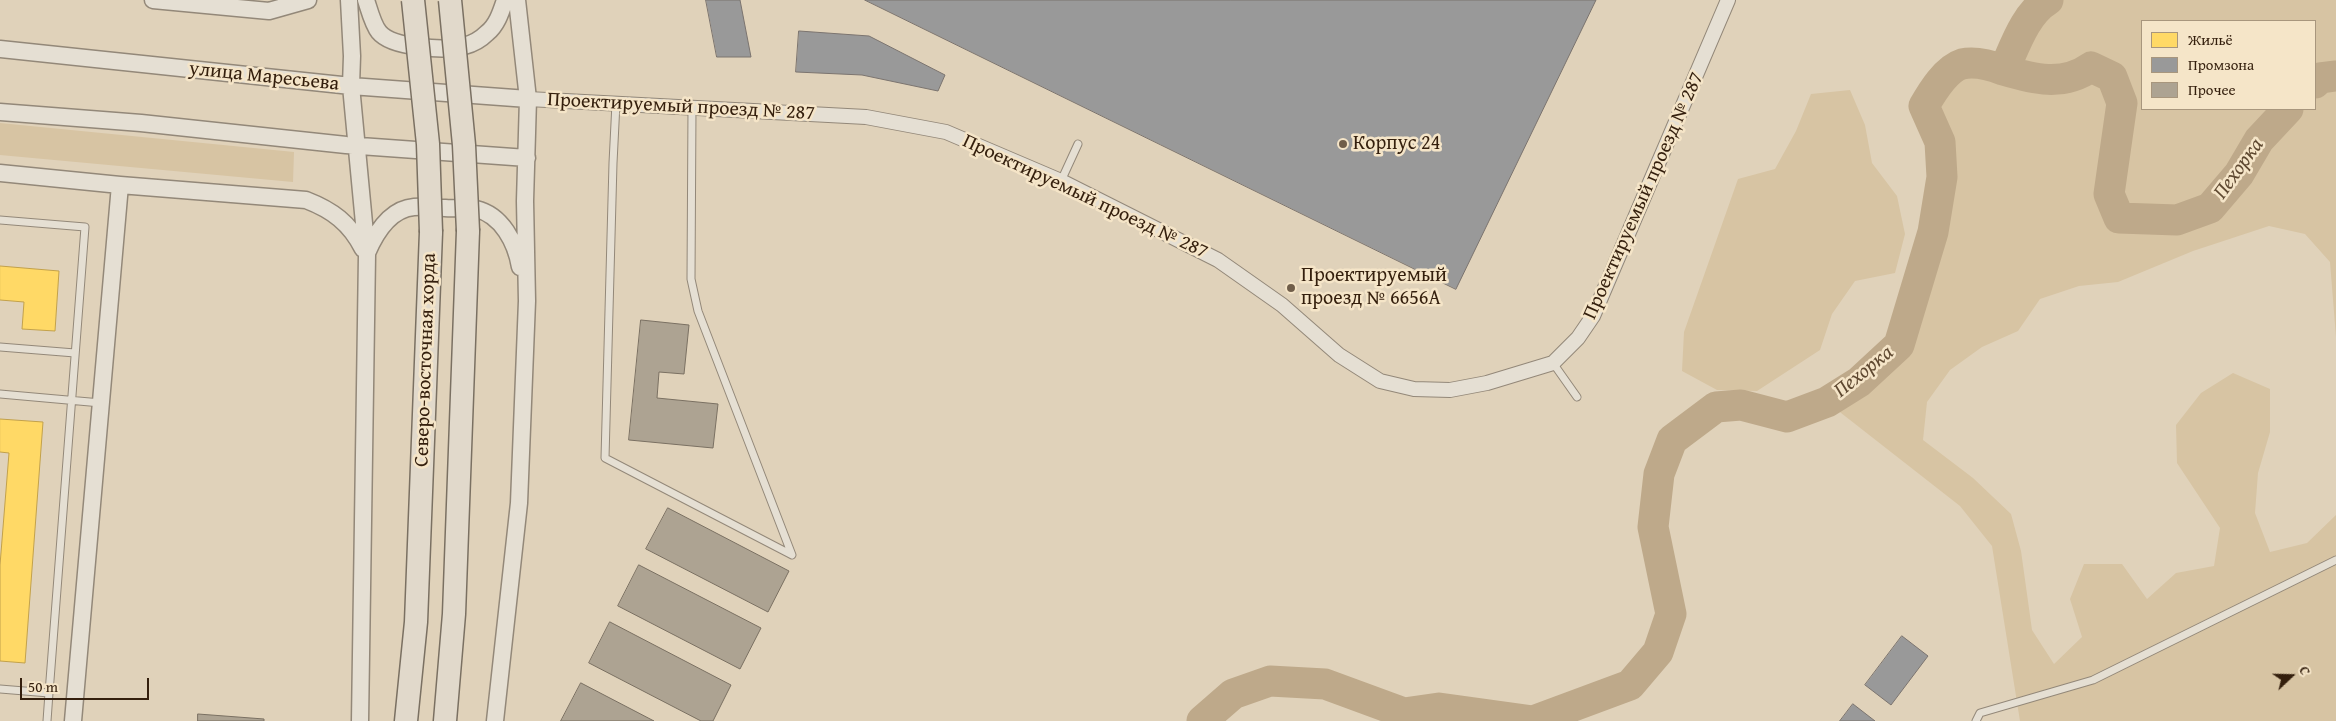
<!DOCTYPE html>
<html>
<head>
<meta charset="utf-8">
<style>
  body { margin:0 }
  #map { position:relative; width:2336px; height:721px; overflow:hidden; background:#e0d2ba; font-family:"Gentium Book Plus",serif }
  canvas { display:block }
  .legend { position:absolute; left:2141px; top:20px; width:175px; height:90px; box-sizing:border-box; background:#f5e5c8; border:1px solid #a8967d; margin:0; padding:6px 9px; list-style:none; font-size:15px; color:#341f0d }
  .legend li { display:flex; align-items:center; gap:10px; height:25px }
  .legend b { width:25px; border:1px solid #a8967d }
  .north { position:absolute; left:2266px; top:651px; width:50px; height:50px; -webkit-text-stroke:4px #f5e5c8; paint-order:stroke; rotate:69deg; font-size:14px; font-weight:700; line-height:20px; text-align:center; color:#341f0d }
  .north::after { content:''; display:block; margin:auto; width:18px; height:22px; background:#341f0d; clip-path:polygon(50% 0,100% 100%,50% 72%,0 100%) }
  .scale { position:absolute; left:20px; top:678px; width:129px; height:22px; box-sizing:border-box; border:2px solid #341f0d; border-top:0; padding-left:6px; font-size:15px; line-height:18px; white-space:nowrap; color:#341f0d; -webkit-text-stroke:4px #f5e5c8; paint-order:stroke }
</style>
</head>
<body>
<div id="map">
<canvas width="2336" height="721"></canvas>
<ul class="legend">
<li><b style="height:14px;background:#ffd966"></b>Жильё</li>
<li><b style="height:14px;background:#999"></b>Промзона</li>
<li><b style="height:14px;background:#ada392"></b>Прочее</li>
</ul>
<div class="north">С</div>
<div class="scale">50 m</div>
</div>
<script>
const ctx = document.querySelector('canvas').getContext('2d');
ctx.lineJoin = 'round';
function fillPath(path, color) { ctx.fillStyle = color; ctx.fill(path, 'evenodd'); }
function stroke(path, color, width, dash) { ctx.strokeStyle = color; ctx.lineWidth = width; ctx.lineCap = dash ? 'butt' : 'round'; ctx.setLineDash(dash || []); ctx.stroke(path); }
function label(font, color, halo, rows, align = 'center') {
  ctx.font = font + ' "Gentium Book Plus",serif'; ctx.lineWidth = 5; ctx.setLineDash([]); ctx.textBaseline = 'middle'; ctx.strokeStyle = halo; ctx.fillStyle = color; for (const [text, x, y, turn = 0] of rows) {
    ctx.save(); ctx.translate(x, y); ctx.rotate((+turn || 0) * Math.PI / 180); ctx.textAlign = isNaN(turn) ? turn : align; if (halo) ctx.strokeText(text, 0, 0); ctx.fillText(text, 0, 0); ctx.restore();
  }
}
const green = new Path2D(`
  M2048,0H2336V337L2330,262L2305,234L2269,226L2193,251L2118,282L2079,286L2040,299L2018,331L1982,347L1950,370L1927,402L1923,440L1973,478L2011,514L2021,551L2032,630L2054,664L2082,637L2070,599L2084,564H2122L2147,599L2176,573L2214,566L2220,528L2177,463L2176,425L2201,393L2233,373L2270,389V432L2258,473L2255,513L2270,552L2307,543L2336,515V721H2020L1992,546L1960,506L1827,402L1859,382L1899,345L1933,232L1942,177L1940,142L1924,106C1946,68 1960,55 2004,70C2015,46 2025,14 2048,0ZM2142,21H2315V109H2142Z
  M1850,90L1865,125L1872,163L1897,196L1905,234L1895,273L1855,281L1832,314L1820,350L1757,391L1717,390L1682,371L1684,332L1738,179L1775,169L1796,131L1811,94Z
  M0,123L294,152L293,182L0,155Z`);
const homes = new Path2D(`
  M0,266L59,271L55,331L22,329L24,302L0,300Z
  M0,419L43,422L25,663L0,661V565L9,453L0,452Z`);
const industry = new Path2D(`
  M706,0H740L751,57H717Z
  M865,0H1596L1456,289Z
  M799,31L869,36L945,75L938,91L862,75L796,72Z
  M1902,636L1928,656L1891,705L1865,685Z
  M1853,704L1875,721H1840Z`);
const river = new Path2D(`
  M2004,70C2015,46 2025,14 2048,0
  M2315,83L2320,78L2336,76
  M1202,721L1233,694L1270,681L1325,684L1404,713L1439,708L1533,721L1630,685L1658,652L1671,614L1653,527L1659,474L1672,440L1716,407L1741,405L1787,417L1827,402L1859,382L1899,345L1933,232L1942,177L1940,142L1924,106C1932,92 1946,69 1962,64C1976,61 1990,65 2003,70C2033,79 2063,87 2091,67L2112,77L2122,103L2109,194L2119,218L2177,220L2210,208L2239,174L2259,140L2288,109`);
const building = new Path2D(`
  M641,320L689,325L684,374L659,372L657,398L718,404L713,448L629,440Z
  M668,508L789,571L768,612L646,549Z
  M639,565L761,628L740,669L618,606Z
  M610,622L731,685L713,721H701L589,663Z
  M581,683L654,721H561Z
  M198,714L264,719V721H198Z`);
const service = new Path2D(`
  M616,103L613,163L605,458L792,555L698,311L691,279L692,108
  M1061,181L1078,144
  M0,220L85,227L49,693L0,689
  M0,347L75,353
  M1553,363L1577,397
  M0,394L101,403
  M47,721L49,693
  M1976,721L1980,713L2093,680L2336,560`);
const minor = new Path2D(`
  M528,99L866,117L946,132L1061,181L1218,260L1282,305L1339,355L1380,381L1414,389L1450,390L1487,383L1553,363L1578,338L1593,316L1728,0`);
const tertiary = new Path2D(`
  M153,0L269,11L308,0
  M349,0L352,56L351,86L367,255L360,721
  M366,0C369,9 373,25 379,32C392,48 445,51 464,46C472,44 481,39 487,33C497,25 501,12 505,0
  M0,49L351,86L528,99
  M0,112L141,123L346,145L527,158
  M0,173L120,185L306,200C332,210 350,223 363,249
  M367,253C376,232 390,209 414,207C424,206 435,208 445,208C455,209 467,207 476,209C502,215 516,243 520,267
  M73,721L120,185
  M495,721L519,503L527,301L525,201L528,99L517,0`);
const trunk = new Path2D(`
  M406,721L416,622L431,232
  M445,721L454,614L468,231`);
const trunkBridge = new Path2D(`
  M413,0L428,144L431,232
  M450,0L464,145L468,231`);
const markers = [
  [1343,144,5,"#705e4a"],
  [1291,288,5,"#705e4a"]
];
const streetNames = [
  ["улица Маресьева",264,77,6],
  ["Проектируемый проезд № 287",681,107,3],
  ["Проектируемый проезд № 287",1644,196,-66],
  ["Проектируемый проезд № 287",1085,197,25],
  ["Северо-восточная хорда",426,360,-88]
];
const poiNames = [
  ["Корпус 24",1353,144],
  ["Проектируемый",1301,276],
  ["проезд № 6656А",1301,299]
];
const waterNames = [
  ["Пехорка",2239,169,-54],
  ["Пехорка",1864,372,-39]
];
fillPath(green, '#d7c4a3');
fillPath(homes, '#ffd966');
stroke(homes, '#c2a14b', 1);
fillPath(industry, '#999');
stroke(industry, '#7b746f', 1);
stroke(river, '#bea98a', 31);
fillPath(building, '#ada392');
stroke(building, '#7a7062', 1);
stroke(service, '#938879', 9);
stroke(minor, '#938879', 16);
stroke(tertiary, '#938879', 19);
stroke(trunk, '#7a7062', 25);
stroke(service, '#e5dfd3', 7);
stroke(minor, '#e5dfd3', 14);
stroke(tertiary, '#e5dfd3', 16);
stroke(trunk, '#e1d9cb', 22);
stroke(trunkBridge, '#7a7062', 25, []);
stroke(trunkBridge, '#e1d9cb', 22);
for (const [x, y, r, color] of markers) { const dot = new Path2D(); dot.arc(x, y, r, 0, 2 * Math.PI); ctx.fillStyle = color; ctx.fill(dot); stroke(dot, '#f5e5c8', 2); }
label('20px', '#341f0d', '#f5e5c8', streetNames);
label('20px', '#341f0d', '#f5e5c8', poiNames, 'left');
label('italic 21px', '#5f4931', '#f5e5c8', waterNames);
</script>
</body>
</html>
